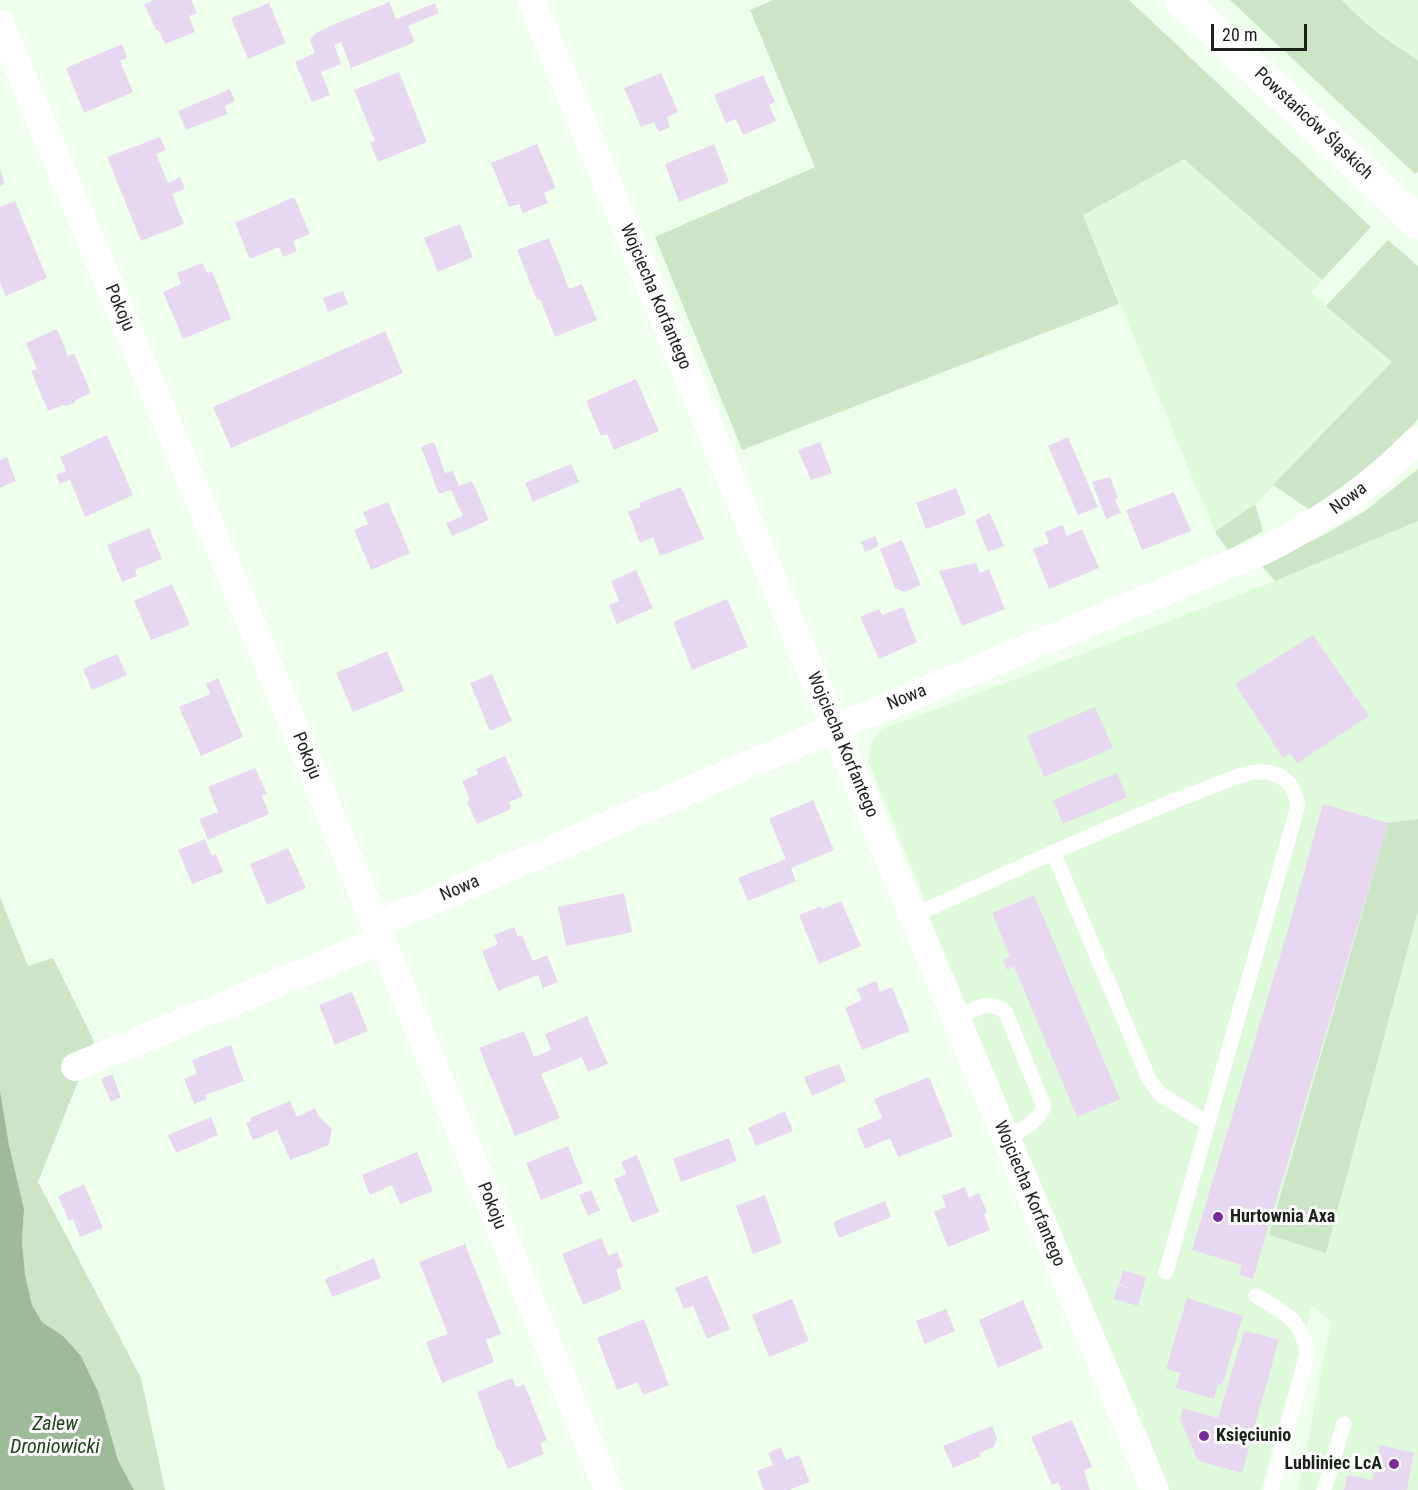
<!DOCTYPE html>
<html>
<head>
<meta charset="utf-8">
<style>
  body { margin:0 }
  #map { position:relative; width:1418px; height:1490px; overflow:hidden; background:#eeffeb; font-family:"Roboto Condensed",sans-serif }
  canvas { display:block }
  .scale { position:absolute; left:1211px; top:24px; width:96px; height:27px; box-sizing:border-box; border:3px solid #1a2119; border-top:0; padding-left:8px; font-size:18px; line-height:21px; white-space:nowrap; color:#1a2119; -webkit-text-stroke:4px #fff; paint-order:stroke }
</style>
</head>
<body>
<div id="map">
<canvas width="1418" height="1490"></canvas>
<div class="scale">20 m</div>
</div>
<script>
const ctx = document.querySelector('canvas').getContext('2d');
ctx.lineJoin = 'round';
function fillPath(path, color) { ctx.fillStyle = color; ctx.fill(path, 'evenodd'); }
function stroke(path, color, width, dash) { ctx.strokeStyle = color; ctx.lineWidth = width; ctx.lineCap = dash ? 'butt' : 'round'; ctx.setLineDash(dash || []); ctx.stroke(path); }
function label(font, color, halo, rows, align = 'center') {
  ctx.font = font + ' "Roboto Condensed",sans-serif'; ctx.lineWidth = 6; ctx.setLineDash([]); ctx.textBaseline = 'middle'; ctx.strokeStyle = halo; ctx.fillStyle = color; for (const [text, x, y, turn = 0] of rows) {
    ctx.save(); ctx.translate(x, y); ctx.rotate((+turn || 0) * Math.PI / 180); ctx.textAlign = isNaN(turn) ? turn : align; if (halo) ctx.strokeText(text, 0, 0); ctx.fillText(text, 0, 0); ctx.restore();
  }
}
const built = new Path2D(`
  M1342,0H1418V60L1391,43L1354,13Z
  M1184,158L1322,280L1311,293L1393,362L1238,522L1215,532L1083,215Z
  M1418,521V819L1388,823L1269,1235L1326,1252L1418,911V1490H1298L1331,1321L1312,1306L1261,1490H1168L937,935L921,890L868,761L871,744L880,730L1275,581Z`);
const green = new Path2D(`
  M773,0H1129L1371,227L1322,280L1184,159L1083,215L1119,304L742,450L655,237L815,167L750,10Z
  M1230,0H1342C1364,24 1390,43 1418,60V172L1415,174Z
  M1388,240L1418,266V419C1389,456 1349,484 1310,510L1273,485L1392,362L1326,306Z
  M1418,469V521L1275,581L1262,566L1329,532L1365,511Z
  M1255,504L1263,531L1228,550L1215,532Z
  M1418,819V911L1326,1253L1269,1235L1388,823Z
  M0,897L28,966L53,958L94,1041L38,1182L141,1378L165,1490H134L118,1460L99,1394L63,1336L42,1322L32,1305L25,1274L22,1242L24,1209L9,1145L0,1090Z`);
const water = new Path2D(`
  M0,1090L9,1145L24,1209L22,1242L25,1274L32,1305L42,1322L63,1336L81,1356L99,1394L118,1460L134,1490H0Z`);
const building = new Path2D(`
  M154,0H191L197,13L189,16L195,32L165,44L158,30H156L144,4Z
  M389,2L396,19L435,3L439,13L408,26L415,42L351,68L341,42L334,45L341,64L321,72L330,95L312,102L295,62L315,53L310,40L316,33L326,28Z
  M269,3L286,43L248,59L231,18Z
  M122,44L127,58L120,61L133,92L84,113L66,68Z
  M399,72L427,142L378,162L370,142L375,141L354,90Z
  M661,73L678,112L667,117L670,127L659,132L654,122L641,127L624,88Z
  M763,75L775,102L769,105L776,121L743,135L736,119L726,123L714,95Z
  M230,89L235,101L225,106L227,114L186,130L178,111Z
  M160,137L166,150L156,154L168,183L180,177L185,189L172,194L184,224L141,241L107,157Z
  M537,144L556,188L544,193L548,203L523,213L519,204L509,207L491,163Z
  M714,144L729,182L679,202L665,164Z
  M0,170L5,183L0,186Z
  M294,197L310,234L293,241L297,251L283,257L279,247L250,259L235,223Z
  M15,201L47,278L6,296L0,283V207Z
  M460,224L473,257L438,272L424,238Z
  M549,238L569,289L582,284L597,320L555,337L540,299L537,300L517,250Z
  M202,263L207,273L212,271L231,319L183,339L163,292L181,284L177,273Z
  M343,291L348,304L328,312L323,298Z
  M57,329L68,356L74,353L91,393L76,400L74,403L67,406L63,405L48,411L31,371L37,369L26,343Z
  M385,331L403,373L231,448L213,407Z
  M636,379L659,431L614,450L607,434L601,436L586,401Z
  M107,435L133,495L85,517L70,480L60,484L56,475L66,471L60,457Z
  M1068,437L1098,507L1078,515L1048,446Z
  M434,442L445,473L453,471L459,486L472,481L489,520L452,536L446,523L463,516L451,490L439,494L421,447Z
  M820,442L832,473L811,480L798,450Z
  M7,457L16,481L0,488V460Z
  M571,464L579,482L533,502L525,483Z
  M1110,477L1118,498L1115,500L1121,513L1106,519L1092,482Z
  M681,487L704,539L660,556L653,537L640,543L628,512L641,507L639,503Z
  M956,488L966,514L926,529L916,503Z
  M1174,492L1191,531L1142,550L1126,510Z
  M388,502L410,553L371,570L354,530L368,524L363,512Z
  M990,513L1004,546L988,552L975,520Z
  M1063,525L1067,536L1082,529L1099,568L1049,589L1033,549L1049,543L1045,532Z
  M149,528L162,559L135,570L137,576L122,582L107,545Z
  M875,536L879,546L865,552L861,542Z
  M902,540L921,585L904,592L895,588L880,549Z
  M976,563L980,573L989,569L1005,609L962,626L939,571Z
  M636,570L653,608L617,624L609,605L619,601L611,581Z
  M172,584L190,625L151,640L134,601Z
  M727,599L748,647L692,670L673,622Z
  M903,607L917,642L879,659L860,617L879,609L882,615Z
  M1313,635L1369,716L1297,763L1290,753L1283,758L1235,684Z
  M387,651L404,691L353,712L336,673Z
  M117,654L127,675L92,690L83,669Z
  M492,674L512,721L490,731L470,683Z
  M218,678L243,737L201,756L179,707L210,694L206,684Z
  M1095,707L1113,748L1044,777L1027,736Z
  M505,756L523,796L509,802L511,809L477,824L467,802L470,800L462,781L478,774L476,769Z
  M255,768L267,794L262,796L269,814L208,840L199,819L218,812L208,787Z
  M1117,773L1127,797L1063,824L1053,800Z
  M813,800L834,850L791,868L796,881L748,901L738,878L786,859L769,819Z
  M1323,804L1388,823L1253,1279L1239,1275L1242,1265L1192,1250L1287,933Z
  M205,839L212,856L216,854L223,872L192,884L178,850Z
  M288,848L306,888L267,905L250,864Z
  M624,893L632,932L566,946L558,907Z
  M1034,895L1120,1099L1077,1117L1014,966L1007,970L1003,960L1010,956L992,913Z
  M841,901L861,946L819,964L799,915L821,906L822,909Z
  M514,927L518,937L522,935L533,961L547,955L558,982L543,988L538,975L498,991L482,951L498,944L494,935Z
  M876,981L880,992L892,987L910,1031L862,1050L845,1008L862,1000L857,989Z
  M352,992L368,1031L335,1045L319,1005Z
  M587,1016L608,1064L588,1072L582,1057L541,1074L560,1118L515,1136L479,1048L524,1031L534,1057L551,1050L545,1034Z
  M231,1045L244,1081L205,1095L207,1099L194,1104L184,1079L197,1074L192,1060Z
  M839,1064L846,1081L812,1096L804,1077Z
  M112,1074L121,1097L111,1102L101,1079Z
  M929,1077L953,1136L898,1157L890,1138L865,1149L857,1129L882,1118L874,1099Z
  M290,1101L297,1117L315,1108L318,1115L332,1129L329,1145L290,1160L277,1130L253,1140L246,1123L251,1121L250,1118Z
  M785,1111L793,1131L756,1146L748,1128Z
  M211,1117L218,1135L176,1153L168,1135Z
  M729,1138L737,1161L681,1182L673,1159Z
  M568,1146L583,1183L541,1200L526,1163Z
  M417,1152L433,1191L400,1204L392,1185L370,1195L362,1175Z
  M637,1155L659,1212L632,1223L614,1179L626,1174L621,1162Z
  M84,1184L103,1228L80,1237L73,1219L69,1221L58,1196Z
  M965,1187L969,1198L979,1193L987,1212L984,1214L990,1230L948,1247L934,1212L946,1207L942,1196Z
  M591,1190L600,1210L588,1216L579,1195Z
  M765,1195L782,1243L753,1254L736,1206Z
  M885,1201L891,1217L839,1238L833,1222Z
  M601,1238L609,1256L617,1252L623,1266L616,1270L622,1289L583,1305L562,1254Z
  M465,1244L501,1334L486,1340L494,1362L442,1383L426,1342L448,1334L419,1262Z
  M374,1258L381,1278L332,1297L325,1279Z
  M1123,1270L1146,1277L1138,1306L1114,1299L1118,1285L1132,1289L1119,1284Z
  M707,1275L730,1329L707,1339L693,1306L684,1309L675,1288Z
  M1187,1298L1243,1316L1222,1385L1218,1384L1214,1399L1176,1388L1180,1373L1166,1369Z
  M792,1299L809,1341L769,1357L752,1315Z
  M1023,1300L1043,1348L998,1368L979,1320Z
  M946,1309L955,1331L925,1344L916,1321Z
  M644,1319L669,1385L643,1395L638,1382L617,1390L597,1338Z
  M1244,1331L1279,1339L1242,1473L1198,1461L1180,1419L1183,1408L1218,1418Z
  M512,1378L516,1387L524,1384L547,1440L540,1443L544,1454L508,1469L500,1450L498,1451L477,1392Z
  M1072,1420L1092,1467L1084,1471L1090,1490H1061L1058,1482L1052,1485L1031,1437Z
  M992,1426L997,1439L994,1447L979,1453L981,1456L953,1468L943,1446Z
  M1380,1445L1414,1453L1407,1490H1344L1347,1475L1372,1480Z
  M781,1447L786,1460L799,1455L810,1482L789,1490H764L757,1471L773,1465L768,1453Z`);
const lane = new Path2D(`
  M1053,852L1149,1079L1160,1094L1207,1123
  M913,916C993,879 1073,843 1154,809C1175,800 1197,792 1218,784C1230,779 1244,773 1257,772C1281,770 1294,783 1298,805L1166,1272
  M956,1019C973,1011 987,998 1005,1011L1044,1106C1037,1124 1022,1129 1006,1138
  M1256,1296C1284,1312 1303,1320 1307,1354L1271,1490
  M1324,1490L1344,1424`);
const street = new Path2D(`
  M531,0L956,1019L1155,1490
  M0,24L284,702L608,1490
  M376,925L806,740L1267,549C1324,520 1373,485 1418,439
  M75,1067L382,940`);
const secondary = new Path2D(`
  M1181,0L1418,223`);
const markers = [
  [1218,1217,6,"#7a2c9d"],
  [1204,1436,6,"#7a2c9d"],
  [1394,1464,6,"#7a2c9d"]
];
const streetNames = [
  ["Powstańców Śląskich",1313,124,43],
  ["Wojciecha Korfantego",655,297,67],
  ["Pokoju",119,308,67],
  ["Nowa",1349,499,-37],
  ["Nowa",907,698,-22],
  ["Wojciecha Korfantego",842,745,67],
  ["Pokoju",306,756,68],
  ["Nowa",460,889,-23],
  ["Wojciecha Korfantego",1029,1194,67],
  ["Pokoju",491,1206,68]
];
const poiNames = [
  ["Hurtownia Axa",1230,1217],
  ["Księciunio",1216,1436],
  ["Lubliniec LcA",1382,1464,"right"]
];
const waterNames = [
  ["Zalew",55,1425],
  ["Droniowicki",55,1448]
];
fillPath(built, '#dffadb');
fillPath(green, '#cbe5c6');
fillPath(water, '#9ebb99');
fillPath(building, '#e8d7f1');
stroke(lane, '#fff', 15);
stroke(street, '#fff', 28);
stroke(secondary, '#fff', 33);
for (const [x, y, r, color] of markers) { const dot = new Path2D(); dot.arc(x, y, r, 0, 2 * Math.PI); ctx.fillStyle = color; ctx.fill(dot); stroke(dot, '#fff', 2); }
label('18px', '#1a2119', '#fff', streetNames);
label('bold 18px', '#1a2119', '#fff', poiNames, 'left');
label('italic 20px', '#1b4415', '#fff', waterNames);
</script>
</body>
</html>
